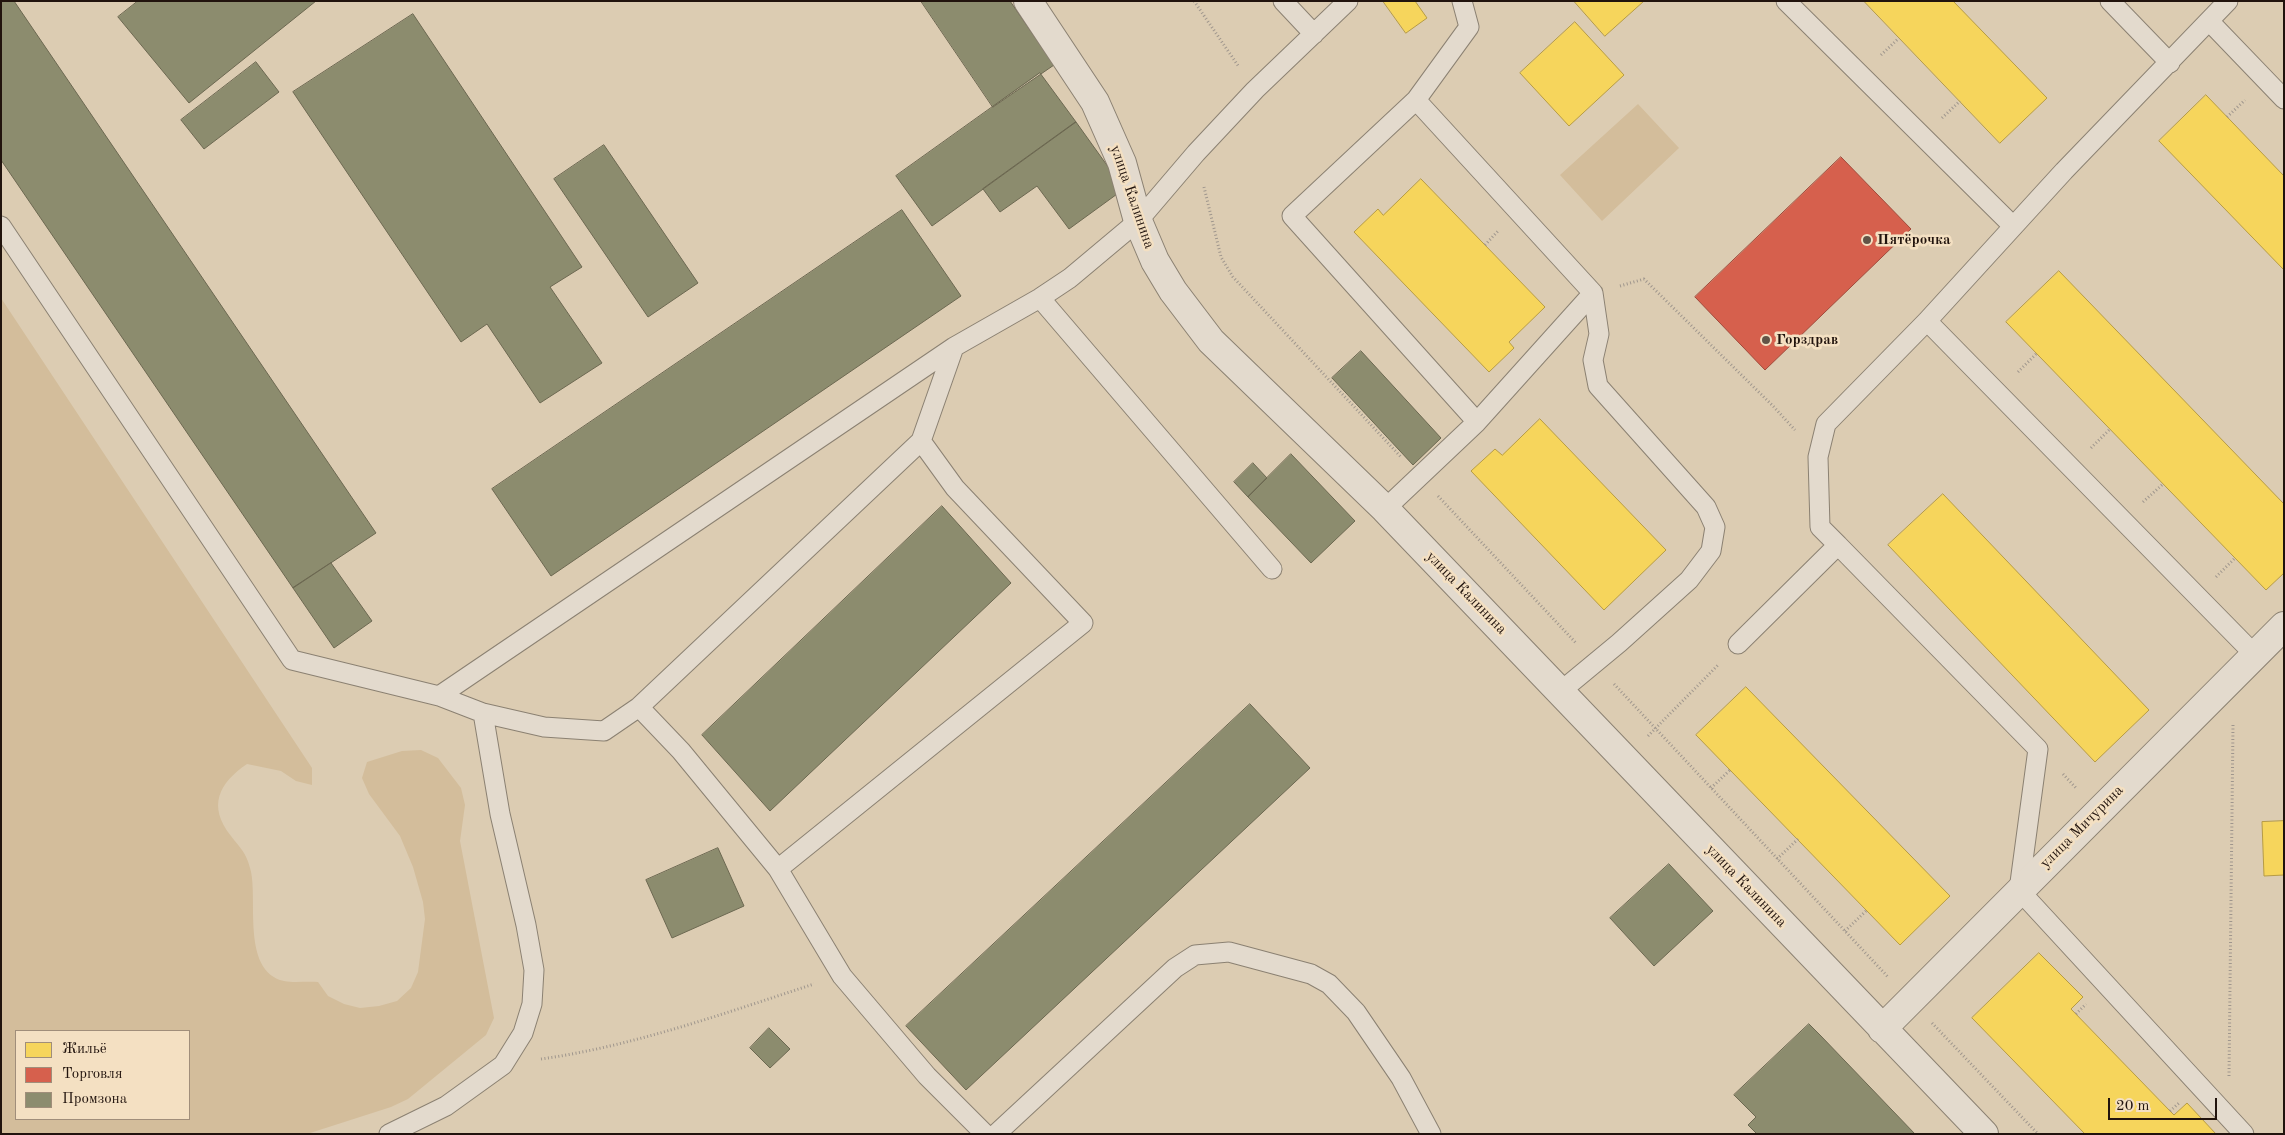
<!DOCTYPE html>
<html>
<head>
<meta charset="utf-8">
<style>
  body { margin:0 }
  #map { position:relative; width:2285px; height:1135px; overflow:hidden; background:#dcccb2; font-family:"Old Standard TT",serif }
  canvas { display:block }
  .frame { position:absolute; inset:0; border:2px solid #21130d; pointer-events:none }
  .legend { position:absolute; left:15px; top:1030px; width:175px; height:90px; box-sizing:border-box; background:#f4e0c2; border:1px solid #a08e7a; margin:0; padding:6px 9px; list-style:none; font-size:15px; color:#21130d }
  .legend li { display:flex; align-items:center; gap:10px; height:25px }
  .legend b { width:25px; border:1px solid #a08e7a }
  .scale { position:absolute; left:2108px; top:1098px; width:109px; height:22px; box-sizing:border-box; border:2px solid #21130d; border-top:0; padding-left:6px; font-size:15px; line-height:18px; white-space:nowrap; color:#21130d; -webkit-text-stroke:4px #f4e0c2; paint-order:stroke }
</style>
</head>
<body>
<div id="map">
<canvas width="2285" height="1135"></canvas>
<div class="frame"></div>
<ul class="legend">
<li><b style="height:14px;background:#f6d55c"></b>Жильё</li>
<li><b style="height:14px;background:#d6604d"></b>Торговля</li>
<li><b style="height:14px;background:#8c8c6e"></b>Промзона</li>
</ul>
<div class="scale">20 m</div>
</div>
<script>
const ctx = document.querySelector('canvas').getContext('2d');
ctx.lineJoin = 'round';
function fillPath(path, color) { ctx.fillStyle = color; ctx.fill(path, 'evenodd'); }
function stroke(path, color, width, dash) { ctx.strokeStyle = color; ctx.lineWidth = width; ctx.lineCap = dash ? 'butt' : 'round'; ctx.setLineDash(dash || []); ctx.stroke(path); }
function label(font, color, halo, rows, align = 'center') {
  ctx.font = font + ' "Old Standard TT",serif'; ctx.lineWidth = 5; ctx.setLineDash([]); ctx.textBaseline = 'middle'; ctx.strokeStyle = halo; ctx.fillStyle = color; for (const [text, x, y, turn = 0] of rows) {
    ctx.save(); ctx.translate(x, y); ctx.rotate((+turn || 0) * Math.PI / 180); ctx.textAlign = isNaN(turn) ? turn : align; if (halo) ctx.strokeText(text, 0, 0); ctx.fillText(text, 0, 0); ctx.restore();
  }
}
const green = new Path2D(`
  M1638,104L1679,148L1602,221L1560,175Z
  M1,298L312,768V785L296,781L281,771L247,764C219,783 207,806 231,836C240,848 246,852 250,868C259,896 240,971 284,981C294,983 307,981 318,982L328,996L344,1004L360,1008L379,1006L397,1001L411,988L418,972L425,919L423,902L413,867L400,836L369,794L362,778L367,762L402,751L421,750L438,758L461,788L465,805L460,841L494,1018L486,1035L408,1099L391,1107L307,1134H1ZM16,1031H189V1119H16Z`);
const homes = new Path2D(`
  M1383,1H1415L1427,18L1406,33Z
  M1574,1H1644L1605,36Z
  M1864,1H1953L2047,98L2000,143Z
  M1575,22L1624,75L1569,126L1520,73Z
  M2206,95L2284,176V270L2159,141Z
  M1421,179L1545,307L1509,342L1514,348L1489,372L1354,232L1378,209L1383,215Z
  M2059,271L2284,504V573L2266,590L2006,322Z
  M1540,419L1666,550L1604,610L1471,471L1495,449L1502,455Z
  M1943,494L2149,710L2095,762L1888,545Z
  M1746,687L1950,896L1900,945L1696,735Z
  M2284,821V875L2264,876L2262,822Z
  M2039,953L2083,997L2071,1009L2170,1111L2174,1115L2187,1103L2216,1134H2085L1972,1018Z`);
const shops = new Path2D(`
  M1841,157L1911,229L1765,370L1695,297Z`);
const industry = new Path2D(`
  M1,1H14L376,533L293,588L1,160Z
  M138,1H316L189,103L118,17Z
  M921,1H1010L1054,65L993,107Z
  M413,14L582,267L550,287L602,363L540,403L487,324L461,342L293,92Z
  M256,62L279,92L204,149L181,120Z
  M1040,73L1076,122L932,226L896,176Z
  M1076,122L1124,189L1069,229L1037,186L1000,212L983,189Z
  M604,145L698,283L648,317L554,179Z
  M902,210L961,296L551,576L492,489Z
  M1361,351L1441,438L1413,465L1332,378Z
  M1291,454L1355,521L1311,563L1248,497Z
  M1253,463L1267,478L1248,497L1234,482Z
  M942,506L1011,583L770,811L702,735Z
  M331,563L372,621L334,648L293,588Z
  M1250,704L1310,768L966,1090L906,1026Z
  M718,848L744,906L672,938L646,880Z
  M1669,864L1713,911L1654,966L1610,918Z
  M1809,1024L1821,1036L1915,1134H1757L1748,1125L1756,1117L1734,1095Z
  M769,1028L790,1049L770,1068L750,1048Z`);
const path = new Path2D(`
  M1194,1L1239,67
  M1881,55L1899,38
  M2227,117L2245,100
  M1942,118L1960,101
  M1204,187L1221,257L1233,277L1401,457
  M1485,245L1498,231
  M1620,286L1644,279L1774,407L1795,430
  M2018,372L2037,353
  M2091,448L2110,429
  M1438,496L1576,643
  M2143,502L2163,484
  M2216,577L2235,558
  M1614,684L1888,977
  M1648,736L1719,664
  M2063,774L2076,788
  M1711,788L1730,770
  M1777,859L1798,839
  M1845,931L1867,910
  M2076,1014L2086,1004
  M1932,1023L2038,1134
  M541,1059C634,1046 725,1013 814,984
  M2229,1076L2233,725
  M2170,1111L2179,1103`);
const service = new Path2D(`
  M1283,1L1314,34
  M1786,1L2013,226
  M2110,1L2170,63
  M2209,21L2284,99
  M1416,100L1469,27L1462,1
  M1,226L292,660L439,696L954,347L1040,298L1070,278L1138,221L1196,153L1255,90L1348,1
  M1040,298L1272,569
  M1927,321L2255,655
  M921,441L639,707L681,751L778,869L1083,623L955,488L921,441L954,347
  M1385,509L1477,422L1593,293L1416,100L1292,216L1477,422
  M1838,545L1820,527L1818,457L1826,424L1927,321L2064,171L2228,1
  M1738,644L1838,545L2038,749L2019,890L2244,1134
  M1561,691L1619,643L1689,580L1711,551L1715,527L1706,507L1598,386L1593,360L1599,334L1593,293
  M439,696L483,713L544,727L604,731L639,707
  M778,869L842,976L927,1076L985,1134
  M389,1134L446,1106L503,1065L523,1033L532,1004L534,970L526,925L500,814L483,713
  M996,1134L1175,968L1195,955L1229,952L1311,974L1329,984L1356,1012L1401,1078L1431,1134`);
const minor = new Path2D(`
  M1028,1L1095,102L1122,163L1138,221L1155,261L1173,291L1211,341L1385,509L1984,1134
  M1882,1029L2284,626`);
const markers = [
  [1867,240,5,"#625447"],
  [1766,340,5,"#625447"]
];
const streetNames = [
  ["улица Калинина",1132,197,71],
  ["улица Калинина",1466,593,46],
  ["улица Мичурина",2082,827,-45],
  ["улица Калинина",1746,886,46]
];
const poiNames = [
  ["Пятёрочка",1877,240],
  ["Горздрав",1776,340]
];
fillPath(green, '#d3bd9b');
fillPath(homes, '#f6d55c');
stroke(homes, '#b69b44', 1);
fillPath(shops, '#d6604d');
stroke(shops, '#a0493a', 1);
fillPath(industry, '#8c8c6e');
stroke(industry, '#6c6851', 1);
stroke(service, '#8b8172', 21);
stroke(minor, '#8b8172', 30);
stroke(path, '#9f968d', 3, [1, 2.5]);
stroke(service, '#e3dacd', 19);
stroke(minor, '#e3dacd', 28);
for (const [x, y, r, color] of markers) { const dot = new Path2D(); dot.arc(x, y, r, 0, 2 * Math.PI); ctx.fillStyle = color; ctx.fill(dot); stroke(dot, '#f4e0c2', 2); }
label('15px', '#21130d', '#f4e0c2', streetNames);
label('bold 15px', '#21130d', '#f4e0c2', poiNames, 'left');
</script>
</body>
</html>
